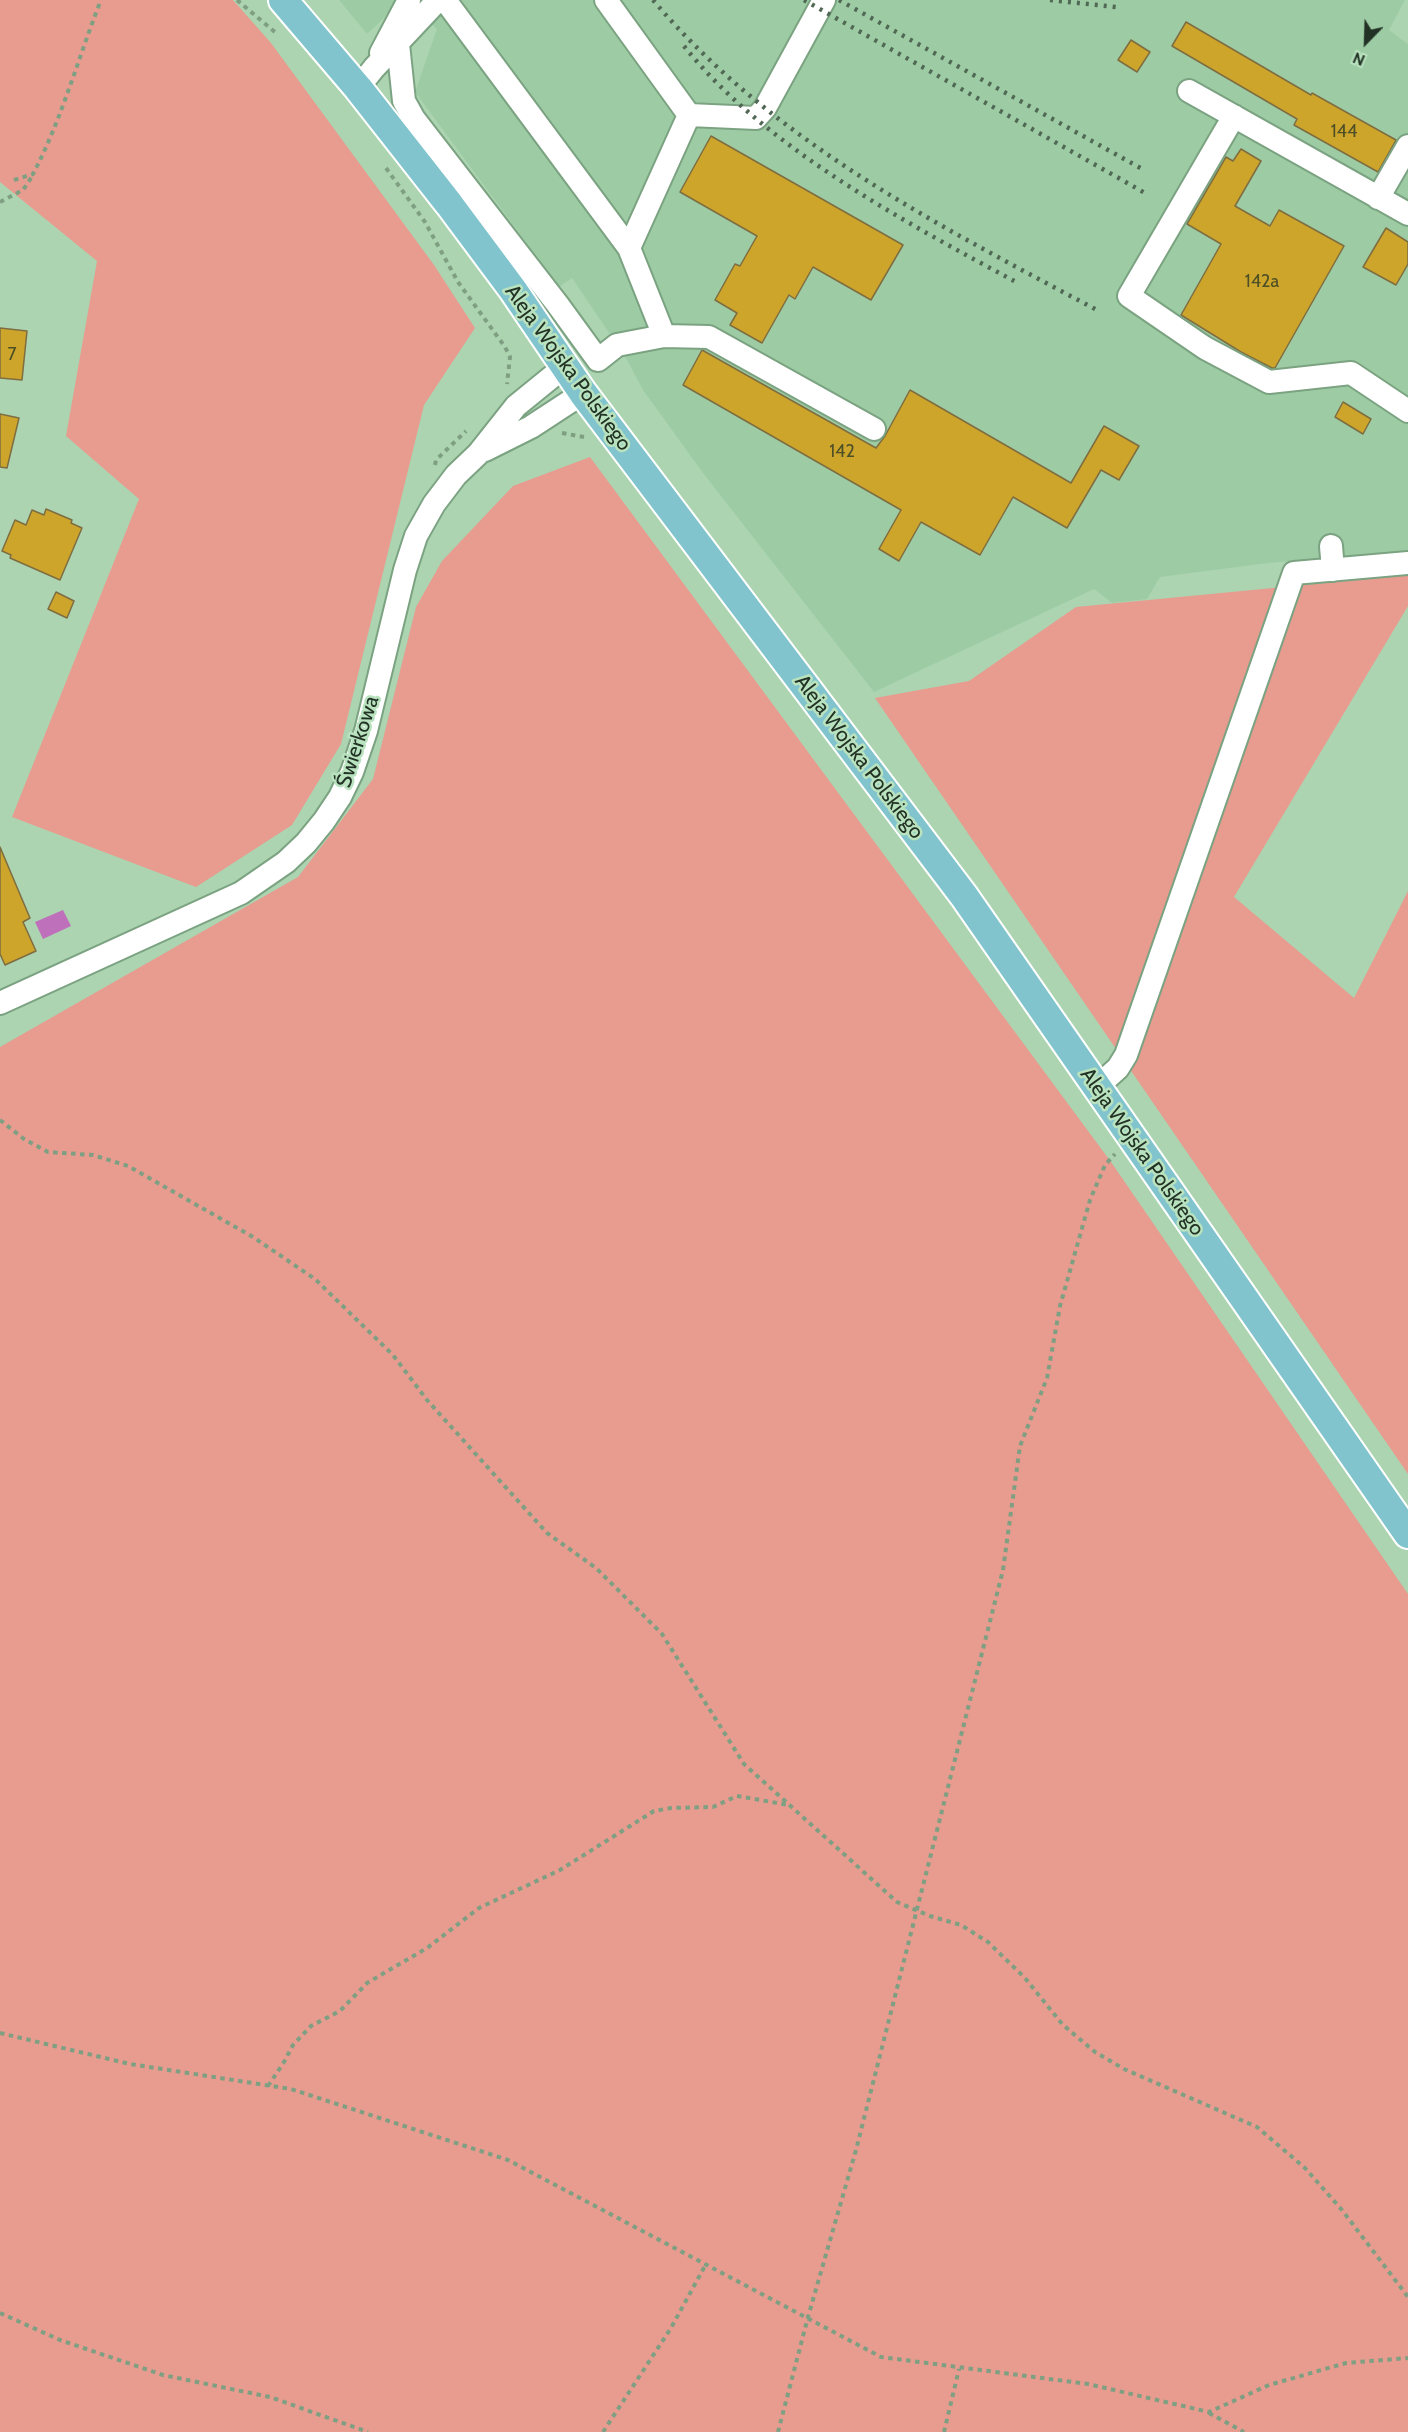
<!DOCTYPE html>
<html>
<head>
<meta charset="utf-8">
<style>
  body { margin:0 }
  #map { position:relative; width:1408px; height:2432px; overflow:hidden; background:#acd4b1; font-family:Cabin,sans-serif }
  canvas { display:block }
  .north { position:absolute; left:1336px; top:12px; width:60px; height:60px; -webkit-text-stroke:4px #b9e2be; paint-order:stroke; rotate:203deg; font-size:16px; font-weight:700; line-height:24px; text-align:center; color:#223225 }
  .north::after { content:''; display:block; margin:auto; width:21px; height:27px; background:#223225; clip-path:polygon(50% 0,100% 100%,50% 72%,0 100%) }
</style>
</head>
<body>
<div id="map">
<canvas width="1408" height="2432"></canvas>
<div class="north">N</div>
</div>
<script>
const ctx = document.querySelector('canvas').getContext('2d');
ctx.lineJoin = 'round';
function fillPath(path, color) { ctx.fillStyle = color; ctx.fill(path, 'evenodd'); }
function stroke(path, color, width, dash) { ctx.strokeStyle = color; ctx.lineWidth = width; ctx.lineCap = dash ? 'butt' : 'round'; ctx.setLineDash(dash || []); ctx.stroke(path); }
function label(font, color, halo, rows, align = 'center') {
  ctx.font = font + ' Cabin,sans-serif'; ctx.lineWidth = 5; ctx.setLineDash([]); ctx.textBaseline = 'middle'; ctx.strokeStyle = halo; ctx.fillStyle = color; for (const [text, x, y, turn = 0] of rows) {
    ctx.save(); ctx.translate(x, y); ctx.rotate((+turn || 0) * Math.PI / 180); ctx.textAlign = isNaN(turn) ? turn : align; if (halo) ctx.strokeText(text, 0, 0); ctx.fillText(text, 0, 0); ctx.restore();
  }
}
const built = new Path2D(`
  M339,0H397L383,19L367,34Z
  M403,0H1405L1389,30L1408,44V551L1268,563L1160,577L1147,599L1112,603L1094,589L874,692L703,473L643,390L626,358L572,278L559,287L415,92L437,29Z`);
const green = new Path2D(`
  M0,0H233L271,43L434,265L475,328L424,405L341,744L292,825L196,887L12,817L139,499L66,436L97,261L0,182Z
  M590,457L1111,1162L1408,1594V2432H0V1047L298,877L373,779L416,607L442,561L513,486Z
  M1408,575V606L1234,897L1354,998L1408,891V1474L875,698L969,681L1076,607Z`);
const water = new Path2D(`
  M63,910L71,926L43,939L35,922Z`);
const building = new Path2D(`
  M1186,22L1311,95L1312,93L1396,140L1378,172L1294,125L1297,119L1172,46Z
  M1131,40L1150,52L1137,72L1118,60Z
  M711,136L903,245L871,300L813,267L795,299L789,295L762,343L730,325L737,313L715,300L735,264L740,266L757,236L680,192Z
  M1241,149L1261,161L1235,206L1270,226L1279,210L1344,246L1275,368H1272L1241,352L1181,315L1221,244L1187,224L1226,157L1233,161Z
  M1386,228L1408,242V264L1396,285L1363,267Z
  M0,328L27,331L22,380L0,378Z
  M702,350L876,448L885,436L910,390L1071,483L1104,426L1139,446L1119,480L1101,470L1067,528L1013,497L980,555L921,522L899,561L879,549L901,510L683,385Z
  M1343,402L1371,419L1363,434L1335,417Z
  M0,414L19,418L7,468L0,467Z
  M46,509L72,520L71,523L82,528L60,580L10,558L11,555L2,551L15,520L26,525L32,510L44,515Z
  M56,592L74,601L67,618L48,609Z
  M0,847L30,918L23,922L36,951L5,965L0,954Z`);
const path = new Path2D(`
  M237,0L276,33
  M386,168L425,222L458,282L505,347L510,357L507,384
  M14,180L33,174C62,119 78,58 101,0
  M0,202L23,190L33,175
  M562,433L584,437
  M435,465L436,460L466,431
  M0,1120L24,1139L48,1152L93,1155L128,1166L253,1237L315,1279L393,1355L427,1400L547,1533L596,1568L662,1634L744,1764L897,1902L930,1916L961,1925L988,1942L1025,1978L1063,2025L1095,2052L1124,2069L1257,2127L1305,2168L1342,2210L1408,2297
  M0,2033L130,2064L291,2089L508,2160L881,2357L1088,2384L1209,2412L1269,2385L1346,2363L1408,2358
  M268,2086L284,2062L293,2045L311,2026L340,2011L367,1983L427,1948L479,1908L560,1870L654,1811L671,1808L713,1807L737,1796L789,1805
  M0,2313L60,2340L163,2375L270,2397L368,2432
  M1209,2413L1244,2432
  M603,2432L671,2328L706,2264
  M778,2432L808,2317L856,2150L1003,1570L1020,1446L1047,1378L1060,1306L1090,1200L1105,1165L1115,1154
  M944,2432L959,2369`);
const minor = new Path2D(`
  M445,0L629,248
  M606,0L689,115
  M398,44L404,101L414,119L558,305L598,360L617,345L664,336L709,337L874,429
  M381,53L409,0
  M358,88L374,68L438,0
  M1189,91L1408,214
  M1234,116L1129,296L1205,348L1269,382L1351,373L1408,411
  M1378,198L1408,146
  M664,336L629,248L689,115L756,118L765,108L824,0
  M485,450L531,427L583,393
  M1331,546L1333,570
  M0,1003L241,893L286,862L306,843L324,821L340,797L352,772L366,731L405,570L416,536L434,504L456,475L478,454L516,406L564,367
  M1097,1087L1118,1068L1126,1055L1294,573L1408,563`);
const major = new Path2D(`
  M283,0L358,88L449,204L513,290L583,393L964,896L1408,1534`);
const rail = new Path2D(`
  M653,0C771,140 937,225 1097,310
  M804,0L1145,193
  M839,0L1144,170
  M1050,0L1116,7
  M684,46C763,146 906,223 1018,283`);
const numberNames = [
  ["144",1344,132],
  ["142a",1262,282],
  ["7",12,355],
  ["142",842,452]
];
const streetNames = [
  ["Aleja Wojska Polskiego",568,368,54],
  ["Świerkowa",358,742,-72],
  ["Aleja Wojska Polskiego",859,757,53],
  ["Aleja Wojska Polskiego",1142,1152,55]
];
fillPath(built, '#9dcca4');
fillPath(green, '#e89b8f');
fillPath(water, '#bf70bb');
fillPath(building, '#cea52b');
stroke(building, '#7e6d41', 1.5);
stroke(minor, '#7ba281', 26);
stroke(major, '#fff', 32);
stroke(path, '#7f9f83', 4, [4.5, 4.5]);
stroke(minor, '#fff', 22);
stroke(major, '#82c4cd', 28);
stroke(rail, '#506854', 4.5, [3, 6]);
label('18px', '#4d4f26', null, numberNames);
label('21px', '#223225', '#b9e2be', streetNames);
</script>
</body>
</html>
